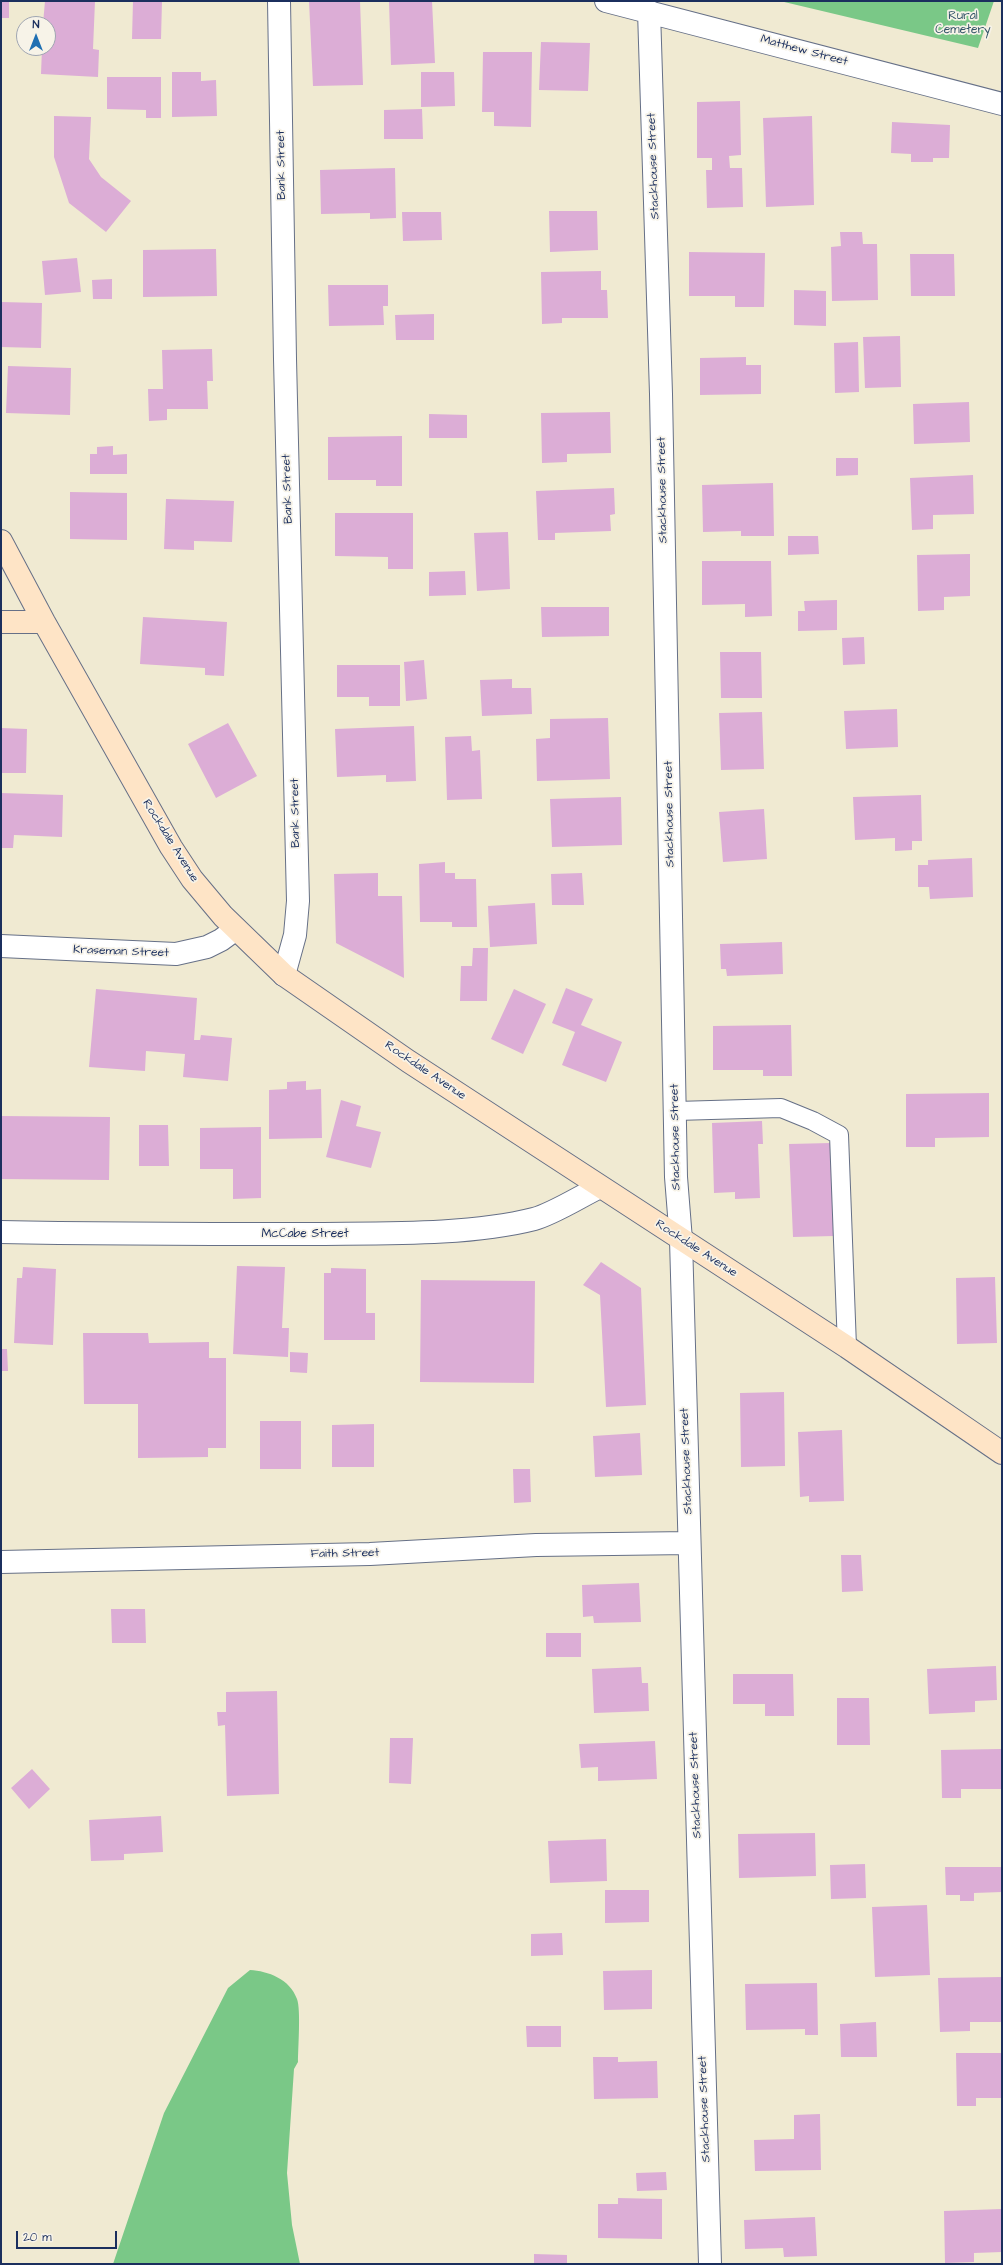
<!DOCTYPE html>
<html>
<head>
<meta charset="utf-8">
<style>
  body { margin:0 }
  #map { position:relative; width:1003px; height:2265px; overflow:hidden; background:#f0ead2; font-family:"Architects Daughter",sans-serif }
  canvas { display:block }
  .frame { position:absolute; inset:0; border:2px solid #1b2f5e; pointer-events:none }
  .north { position:absolute; left:16px; top:16px; width:40px; height:40px; box-sizing:border-box; background:#f7f3e8; border:1px solid #9fa5b1; border-radius:50%; rotate:0deg; font-size:11px; font-weight:700; line-height:16px; text-align:center; color:#1b2f5e }
  .north::after { content:''; display:block; margin:auto; width:14px; height:18px; background:#1f6fb2; clip-path:polygon(50% 0,100% 100%,50% 72%,0 100%) }
  .scale { position:absolute; left:16px; top:2231px; width:101px; height:18px; box-sizing:border-box; border:2px solid #1b2f5e; border-top:0; padding-left:5px; font-size:12px; line-height:14px; white-space:nowrap; color:#1b2f5e; -webkit-text-stroke:3px #f7f3e8; paint-order:stroke }
</style>
</head>
<body>
<div id="map">
<canvas width="1003" height="2265"></canvas>
<div class="frame"></div>
<div class="north">N</div>
<div class="scale">20 m</div>
</div>
<script>
const ctx = document.querySelector('canvas').getContext('2d');
ctx.lineJoin = 'round';
function fillPath(path, color) { ctx.fillStyle = color; ctx.fill(path, 'evenodd'); }
function stroke(path, color, width, dash) { ctx.strokeStyle = color; ctx.lineWidth = width; ctx.lineCap = dash ? 'butt' : 'round'; ctx.setLineDash(dash || []); ctx.stroke(path); }
function label(font, color, halo, rows, align = 'center') {
  ctx.font = font + ' "Architects Daughter",sans-serif'; ctx.lineWidth = 3.5; ctx.setLineDash([]); ctx.textBaseline = 'middle'; ctx.strokeStyle = halo; ctx.fillStyle = color; for (const [text, x, y, turn = 0] of rows) {
    ctx.save(); ctx.translate(x, y); ctx.rotate((+turn || 0) * Math.PI / 180); ctx.textAlign = isNaN(turn) ? turn : align; if (halo) ctx.strokeText(text, 0, 0); ctx.fillText(text, 0, 0); ctx.restore();
  }
}
const green = new Path2D(`
  M780,1H994L978,48Z
  M250,1970C268,1971 290,1979 297,1999C301,2009 298,2049 298,2062L294,2069L287,2173L292,2225L300,2264H113L164,2113L228,1988Z`);
const building = new Path2D(`
  M1,1H9V18H1Z
  M45,1H95L93,49L99,50L98,77L41,74L42,48H48V24H43Z
  M133,1H162L161,39H132Z
  M309,1H360L363,85L313,86Z
  M389,1H432L435,63L391,65Z
  M541,42L590,43L588,91L539,90Z
  M483,52H532L531,127L494,126V112H482Z
  M172,72H201V81L216,80L217,116L172,117Z
  M421,72H454L455,106L421,107Z
  M107,77H161V118H146V110L107,109Z
  M740,101L741,155L729,156L730,168H742L743,207L707,208L706,170H712V158H697V102Z
  M422,109L423,139H384V110Z
  M54,116L91,117L89,159L101,177L131,201L106,232L69,203L54,157Z
  M812,116L814,205L766,207L763,118Z
  M892,122L950,125L949,158H933V162H911V154L891,153Z
  M395,168L396,218L370,219V213L321,214L320,170Z
  M549,211H597L598,250L550,252Z
  M402,212H441L442,240L403,241Z
  M840,232H862L863,244H877L878,300L832,301L831,247L841,246Z
  M216,249L217,296L143,297V250Z
  M689,252L765,253L764,307H735V296H689Z
  M910,254H954L955,296H911Z
  M77,258L81,292L45,295L42,261Z
  M601,271V290H607L608,318H562V323L542,324L541,272Z
  M112,279V299H93L92,280Z
  M328,285H388V306H383L384,325L329,326Z
  M794,290L826,291V326L794,325Z
  M1,302L42,303L41,348L1,347Z
  M434,314V340H396L395,315Z
  M900,336L901,387L865,388L863,337Z
  M858,342L859,392L835,393L834,343Z
  M212,349L213,381H207L208,409H167V420L149,421L148,389H163L162,350Z
  M746,357V365H761V394L700,395V358Z
  M8,366L71,368L70,415L6,413Z
  M969,402L970,442L914,444L913,404Z
  M610,412L611,453L567,454V462L542,463L541,413Z
  M429,414L467,415V438H429Z
  M402,436V486H376V480H328V437Z
  M113,446V455L127,454V474H90V454H97V447Z
  M836,458H858V475L836,476Z
  M973,475L974,514L933,515V529L912,530L910,478Z
  M773,483L774,536H741V531L703,532L702,485Z
  M614,488L615,514L610,515L611,531L555,533V540H538L536,491Z
  M70,492L127,493V540L70,539Z
  M166,499L234,501L232,542L194,541V550L164,549Z
  M335,513H413V569H388V557L335,556Z
  M508,532L510,589L477,591L474,533Z
  M788,536H818L819,554L788,555Z
  M970,554V596L944,597V610L918,611L917,555Z
  M702,561H771L772,616L745,617V604L702,605Z
  M465,571L466,595L429,596V572Z
  M837,600V630L798,631V611H805L804,601Z
  M541,607H609V636L542,637Z
  M143,617L227,622L224,676L205,675V668L140,664Z
  M864,637L865,664L843,665L842,638Z
  M720,652H761L762,698H721Z
  M424,660L427,699L406,701L404,662Z
  M337,665H400V706H369V697H337Z
  M512,679V688H531L532,714L482,716L480,680Z
  M897,709L898,747L846,749L844,711Z
  M762,712L764,769L721,770L719,713Z
  M608,718L610,779L537,781L536,739L550,738V719Z
  M228,723L257,776L216,798L188,744Z
  M414,726L416,781L386,782V775L337,777L335,729Z
  M1,728L27,729L26,773H1Z
  M471,736L472,751L480,750L482,799L447,800L445,737Z
  M1,793L63,795L62,837L14,835L13,848H1Z
  M921,795L922,841H912V850L895,851V838L855,840L853,797Z
  M621,797L622,845L552,847L550,799Z
  M764,809L767,859L723,862L719,812Z
  M972,858L973,897L930,899L929,887H918V865H928V860Z
  M445,862V873H455V879H476L477,927H452V922H420L419,864Z
  M378,873V896H402L404,978L336,943L334,874Z
  M582,873L584,905H552L551,874Z
  M535,903L537,944L490,947L488,906Z
  M782,942L783,974L727,976L726,969H721L720,944Z
  M473,948H488L487,1001H460L461,966H472Z
  M566,988L593,999L581,1025L622,1042L606,1082L562,1065L575,1032L552,1023Z
  M96,989L197,998L194,1040H200L201,1035L232,1038L228,1081L183,1077L185,1054L146,1051L145,1071L89,1067Z
  M514,989L546,1004L523,1054L491,1039Z
  M791,1025L792,1076H763V1070H713V1026Z
  M306,1081V1090L321,1089L322,1138L269,1139V1090L287,1089V1082Z
  M989,1093V1137L935,1138V1147H906V1094Z
  M341,1100L361,1106L356,1126L381,1132L371,1168L326,1157Z
  M1,1116L110,1117L109,1180L1,1179Z
  M762,1121L763,1144H758L760,1198L735,1199V1192L714,1193L712,1123Z
  M139,1125H168L169,1166H139Z
  M261,1127V1198L233,1199V1169H200V1128Z
  M831,1143L834,1236L793,1237L789,1144Z
  M601,1262L641,1288L646,1405L606,1407L600,1295L583,1285Z
  M237,1266L285,1267L282,1328H289L288,1357L233,1354Z
  M23,1267L56,1269L53,1345L14,1343L17,1278H22Z
  M331,1268L366,1269V1313H375V1340H324V1273H331Z
  M995,1277L997,1343L957,1344L956,1278Z
  M421,1280L535,1281L534,1383L420,1382Z
  M83,1333H148L149,1343L209,1342V1358H226V1448H208V1457L138,1458V1404H84Z
  M1,1349H7L8,1371H1Z
  M290,1352L308,1353L307,1373L290,1372Z
  M784,1392L785,1466L741,1467L740,1393Z
  M260,1421H301V1469H260Z
  M374,1424V1467H332V1425Z
  M842,1430L844,1501L809,1502V1496L800,1497L798,1432Z
  M640,1433L642,1475L595,1477L593,1436Z
  M513,1469H530L531,1502L514,1503Z
  M841,1555H861L863,1591L842,1592Z
  M639,1583L641,1622L594,1623L593,1616L583,1617L582,1585Z
  M111,1609H145L146,1643H112Z
  M546,1633H581V1657H546Z
  M996,1666L997,1700L975,1701V1712L929,1714L927,1669Z
  M641,1667L642,1683H648L649,1711L594,1713L592,1669Z
  M733,1674H793L794,1716H765V1704H733Z
  M277,1691L279,1794L227,1796L225,1725L218,1726L217,1712H226V1692Z
  M837,1698H869L870,1745H837Z
  M390,1738H413L411,1784L389,1783Z
  M655,1741L657,1779L598,1781V1767L581,1768L579,1744Z
  M1001,1749V1789H961V1798H942L941,1750Z
  M32,1769L50,1789L29,1809L11,1788Z
  M161,1816L163,1852L124,1854V1860L91,1861L89,1820Z
  M815,1833L816,1876L739,1878L738,1834Z
  M606,1839L607,1881L550,1883L548,1841Z
  M865,1864L866,1898L831,1899L830,1865Z
  M945,1867H1002V1892L974,1893V1901H960V1895H946Z
  M605,1890H649V1922L605,1923Z
  M927,1905L930,1975L875,1977L872,1907Z
  M562,1933L563,1955L531,1956V1934Z
  M652,1970V2009L604,2010L603,1971Z
  M1002,1977V2022H970V2031L940,2032L938,1978Z
  M817,1983L818,2035H805V2029L746,2030L745,1984Z
  M876,2022L877,2057H841L840,2024Z
  M526,2026H561V2047H527Z
  M956,2053H1002V2098H976V2106H957Z
  M593,2057H618V2062L657,2061L658,2098L594,2099Z
  M820,2114L821,2170L755,2171L754,2140L794,2139V2115Z
  M666,2172L667,2190L637,2191L636,2173Z
  M618,2198L662,2199V2239L598,2238V2204H618Z
  M1002,2209V2252L974,2253V2262L945,2263L944,2211Z
  M815,2217L817,2256L784,2257L783,2248L745,2249L744,2220Z
  M534,2254L567,2255V2264H534Z`);
const lane = new Path2D(`
  M676,1111L781,1108L813,1121L839,1135L847,1347`);
const street = new Path2D(`
  M279,1L285,359L298,901L295,935L284,975
  M606,1L1002,104
  M649,11L661,394L676,1177L681,1240L710,2264
  M1,946L176,954L207,947L221,940L236,929
  M1,1232C104,1234 206,1234 309,1234C379,1233 467,1236 534,1219C553,1214 581,1196 600,1187
  M1,1562L370,1554L536,1545L689,1543`);
const secondary = new Path2D(`
  M1,541L44,622L171,847L192,879L223,916L284,975L408,1061L847,1347L1002,1453
  M1,622H44`);
const parkNames = [
  ["Rural",963,16],
  ["Cemetery",963,30]
];
const streetNames = [
  ["Matthew Street",804,51,15],
  ["Bank Street",282,165,-91],
  ["Stackhouse Street",654,166,-92],
  ["Bank Street",288,489,-92],
  ["Stackhouse Street",663,490,-91],
  ["Bank Street",296,813,-91],
  ["Stackhouse Street",670,814,-91],
  ["Rockdale Avenue",170,841,58],
  ["Kraseman Street",121,952,2],
  ["Rockdale Avenue",425,1071,34],
  ["Stackhouse Street",676,1137,-91],
  ["McCabe Street",305,1234],
  ["Rockdale Avenue",696,1249,33],
  ["Stackhouse Street",687,1461,-92],
  ["Faith Street",345,1554,-1],
  ["Stackhouse Street",696,1785,-92],
  ["Stackhouse Street",705,2109,-92]
];
fillPath(green, '#7ac887');
fillPath(building, '#dcadd6');
stroke(lane, '#667087', 20);
stroke(street, '#667087', 24);
stroke(secondary, '#667087', 24);
stroke(lane, '#fff', 18);
stroke(street, '#fff', 22);
stroke(secondary, '#fee4c6', 22);
label('12px', '#335568', '#f7f3e8', parkNames);
label('12px', '#1b2f5e', '#f7f3e8', streetNames);
</script>
</body>
</html>
